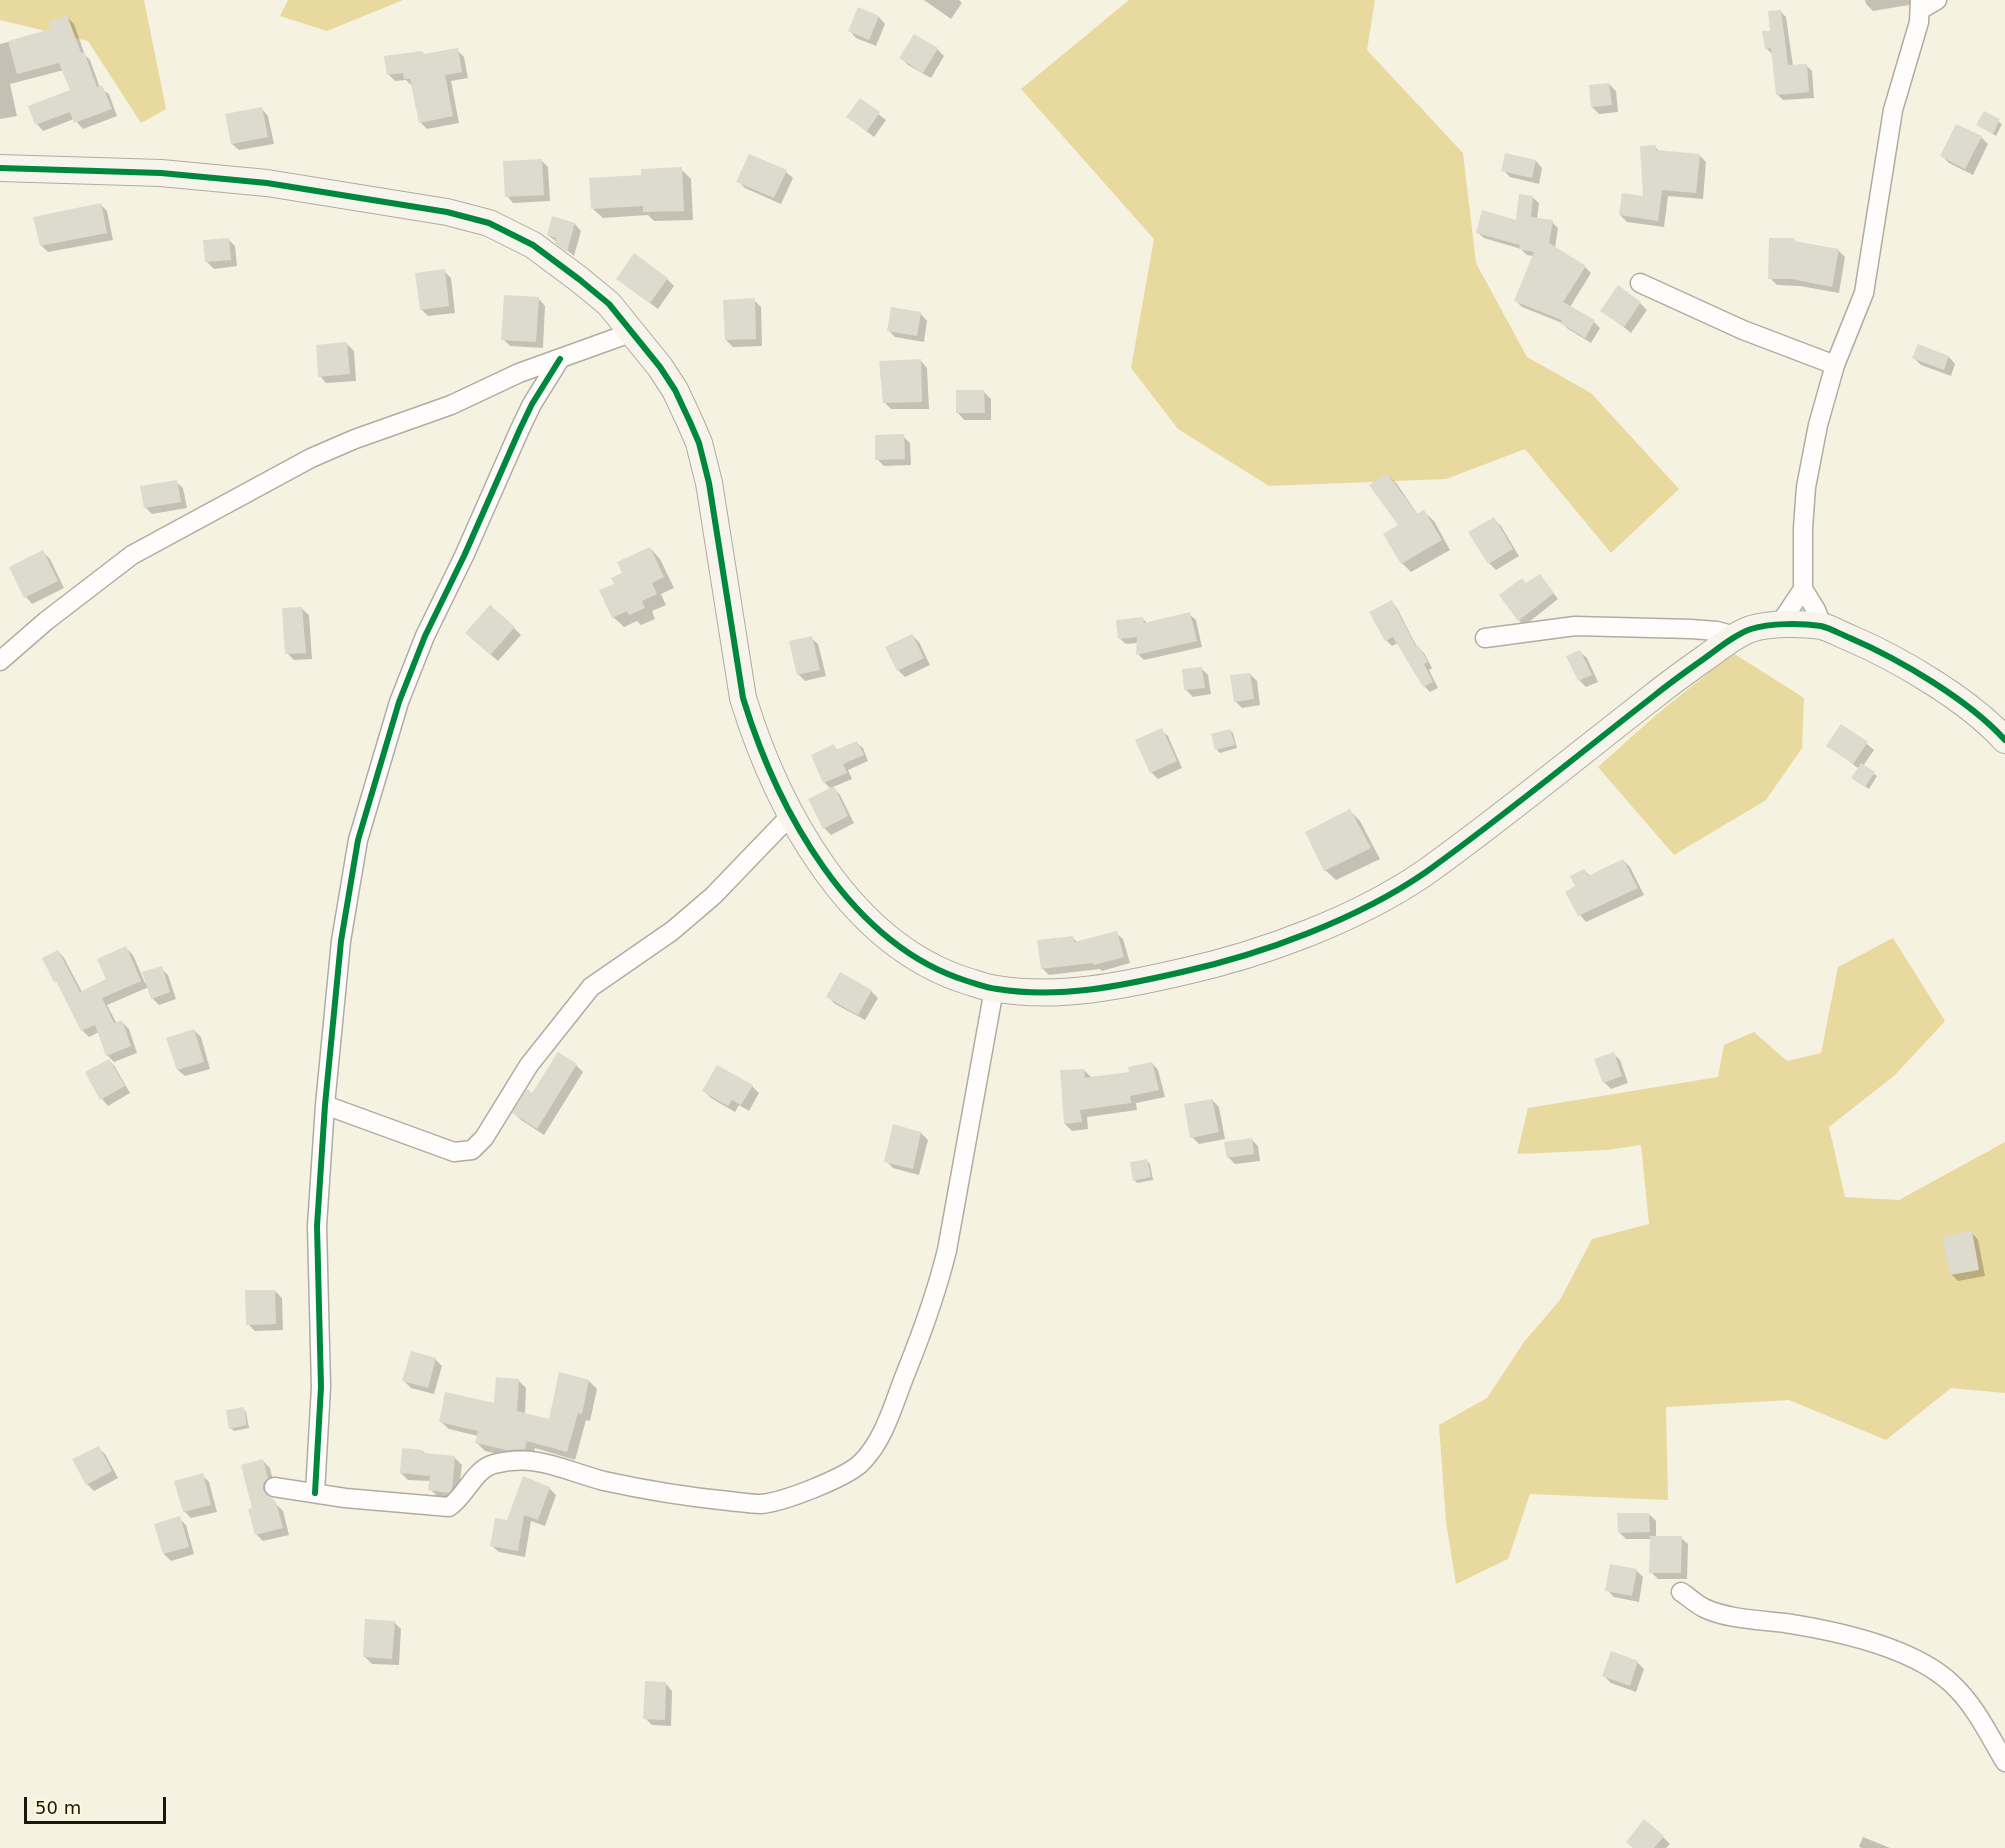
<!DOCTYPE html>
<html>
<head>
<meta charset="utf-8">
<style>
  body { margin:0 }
  #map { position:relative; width:2005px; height:1848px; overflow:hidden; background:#f6f2e2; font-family:"DejaVu Sans",sans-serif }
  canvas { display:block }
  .scale { position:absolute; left:24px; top:1797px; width:142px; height:27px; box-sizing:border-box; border:3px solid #1a170d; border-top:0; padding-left:8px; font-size:18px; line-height:21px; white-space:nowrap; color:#1a170d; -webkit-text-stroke:4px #fef7da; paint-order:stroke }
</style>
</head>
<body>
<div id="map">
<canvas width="2005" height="1848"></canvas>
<div class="scale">50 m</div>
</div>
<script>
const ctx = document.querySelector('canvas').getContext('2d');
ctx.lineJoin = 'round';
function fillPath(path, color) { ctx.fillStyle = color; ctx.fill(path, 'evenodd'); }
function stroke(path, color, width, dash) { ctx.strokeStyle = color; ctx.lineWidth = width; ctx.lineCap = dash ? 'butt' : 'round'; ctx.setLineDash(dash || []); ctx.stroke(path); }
const forest = new Path2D(`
  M0,0H144L166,109L141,123L88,41L0,20Z
  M288,0H403L327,31L280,16Z
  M1129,0H1375L1367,50L1463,153L1476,263L1527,357L1591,393L1679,489L1611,553L1525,449L1446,479L1269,486L1178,429L1131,368L1154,239L1021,89Z
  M1733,653L1804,698L1802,748L1766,800L1674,855L1598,767L1656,715Z
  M1893,938L1945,1021L1895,1075L1829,1127L1845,1197L1899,1200L2005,1142V1393L1951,1388L1886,1440L1789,1400L1666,1407L1668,1500L1530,1494L1508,1559L1456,1584L1446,1522L1439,1425L1487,1398L1524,1342L1560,1300L1592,1239L1649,1224L1641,1145L1607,1150L1517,1154L1528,1108L1718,1077L1724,1045L1754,1032L1787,1061L1821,1053L1838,967Z`);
const shadow = new Path2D(`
  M924,0H959L962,3L951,19Z
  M1865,0H1915V4L1873,11L1866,4Z
  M1780,11L1786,17L1793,66L1806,65L1812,71L1814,98L1783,100L1777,94L1772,54L1766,48Z
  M67,17L74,24L85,55L90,60L100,88L109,94L117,116L83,129L74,119L43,131L37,124L72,91L64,70L10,84L17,116L0,119V44L53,30Z
  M879,17L885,24L876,46L856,38L850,31Z
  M937,49L944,56L931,78L908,65L901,58Z
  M457,50L464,57L468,78L451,81L459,123L427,129L420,122L412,86L406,80L395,81L388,74L422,52L425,55Z
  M1609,84L1616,91L1618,112L1599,114L1592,107Z
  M860,100L886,120L874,137L848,117Z
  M262,109L268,116L274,144L239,150L232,144Z
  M1984,113L2002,124L1996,136L1978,125Z
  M1981,137L1988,144L1973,175L1949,163L1942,156Z
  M1655,147L1660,152L1699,155L1706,162L1703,199L1668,196L1664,227L1627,222L1620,215L1645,198Z
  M541,160L548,167L550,201L513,203L507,196Z
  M1536,161L1542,168L1539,184L1510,177L1503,170Z
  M681,169L691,179L693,220L654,221L648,215L603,218L593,209L643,177Z
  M786,172L793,178L781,204L745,188L738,181Z
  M1532,197L1539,203L1537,219L1552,222L1558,228L1555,248L1585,267L1591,273L1570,307L1594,322L1600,328L1591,343L1568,329L1562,323L1522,307L1516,301L1533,256L1527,255L1521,249L1484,238L1477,232L1518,222Z
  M100,204L107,211L113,240L48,252L41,245Z
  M575,224L581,231L574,256L548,235Z
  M228,239L235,246L237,266L214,269L207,262Z
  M1794,240L1796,243L1838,250L1845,257L1839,293L1800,286L1777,285L1770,278Z
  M444,271L451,278L455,313L428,316L421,309Z
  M667,279L674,286L658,309L625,285Z
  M539,299L545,306L543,348L510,346L503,339Z
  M754,300L761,307L762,346L733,347L726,340Z
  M1640,303L1647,310L1631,333L1602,310Z
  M921,314L927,321L924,342L895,337L888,330Z
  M347,344L354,351L356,381L326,383L320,376Z
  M1949,357L1955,364L1951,376L1921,365L1914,358Z
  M921,361L927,368L929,409H891L884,402Z
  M984,392L991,399V420H964L958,413Z
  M903,436L910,443L911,465L884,466L877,459Z
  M1387,474L1397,484L1418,515L1424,512L1434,521L1450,550L1411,572L1402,563L1400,526Z
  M176,482L183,488L187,508L152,514L145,507Z
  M1494,519L1501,526L1519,556L1496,570L1489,563Z
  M650,548L660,559L674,588L661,594L666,605L652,611L655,619L641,625L637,621L624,627L613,617L616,584L624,573Z
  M43,552L50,559L64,588L32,604L26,597Z
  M1540,576L1558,599L1524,626L1519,620L1527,585Z
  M1392,602L1397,608L1417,647L1424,653L1432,668L1429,670L1438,688L1430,692L1424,686L1398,643L1392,646L1386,640Z
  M302,609L309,615L312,659L294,660L287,653Z
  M1189,614L1196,620L1202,647L1144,660L1138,654V643L1126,644L1119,638L1143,619L1147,623Z
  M514,628L521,635L498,661L474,640Z
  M912,635L919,642L930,665L905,677L898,670Z
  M811,638L818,644L826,676L805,681L798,674Z
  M1580,652L1587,658L1598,682L1586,687L1579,680Z
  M1201,668L1208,675L1211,694L1193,697L1186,690Z
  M1250,674L1257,681L1260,705L1242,708L1235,701Z
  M1161,730L1168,736L1182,768L1158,779L1151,772Z
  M1230,730L1233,733L1237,748L1220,753L1217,750L1212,735Z
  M857,743L863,748L868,761L848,770L852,779L833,787L840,795L854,823L831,835L824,828L831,789L825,783L813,755L834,746L838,751Z
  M1867,744L1874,750L1863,766L1877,776L1869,789L1856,781L1859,769L1828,745Z
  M1350,811L1360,821L1380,859L1336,880L1325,870Z
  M1623,860L1630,867L1644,895L1586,922L1580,915L1577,887L1584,870L1590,876Z
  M1116,933L1123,939L1130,963L1102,971L1100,969L1049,975L1042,968L1073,938L1078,943Z
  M126,948L133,955L145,983L161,968L168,975L176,999L159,1005L152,998L149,987L107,1005L117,1024L122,1022L129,1029L137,1053L114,1062L107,1055L99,1032L89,1037L82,1030L61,986L56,981L58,951L64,958L82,992L108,980Z
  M871,991L878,998L865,1020L835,1004L828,997Z
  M194,1030L201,1037L210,1069L185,1076L178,1070Z
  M1613,1053L1620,1060L1628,1083L1611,1089L1604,1082Z
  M109,1060L115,1067L130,1093L108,1106L102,1099Z
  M1152,1063L1158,1070L1165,1097L1136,1103L1137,1110L1087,1117L1088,1129L1072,1131L1065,1124L1084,1070L1091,1077L1131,1073Z
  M576,1065L583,1072L544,1135L521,1120L514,1113L533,1095Z
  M752,1086L759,1093L749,1111L739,1105L735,1112L711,1098L704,1091Z
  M1212,1100L1219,1107L1225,1139L1199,1144L1192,1137Z
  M921,1133L928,1140L919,1175L893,1168L886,1161Z
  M1251,1139L1258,1146L1260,1161L1235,1164L1228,1157Z
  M1147,1161L1150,1164L1153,1180L1137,1183L1134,1180Z
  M1972,1233L1978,1240L1985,1276L1958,1281L1951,1274Z
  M275,1291L282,1298L283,1330L255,1331L248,1324Z
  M435,1359L442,1366L434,1394L411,1388L404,1381Z
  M518,1380L526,1388L525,1415L550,1420L589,1381L597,1389L590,1421L586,1420L575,1460L535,1448L533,1457L516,1458L485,1451L477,1443L478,1436L449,1429L440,1421L495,1405Z
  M243,1409L246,1412L249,1428L234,1431L231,1428Z
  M98,1448L105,1454L118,1478L94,1491L87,1484Z
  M423,1451L426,1455L455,1458L462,1465L458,1496L456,1499L437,1496L430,1489L431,1481L408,1480L401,1473Z
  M263,1461L270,1468L274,1485L269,1492L270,1498L283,1511L289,1535L263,1541L256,1534L254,1509Z
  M202,1475L209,1482L217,1512L191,1518L184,1511Z
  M549,1488L556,1495L545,1526L531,1521L525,1557L499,1552L492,1546L508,1521Z
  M1649,1514L1656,1521V1537L1681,1538L1688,1544L1687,1579H1658L1651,1572V1539H1626L1619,1532Z
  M179,1518L186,1525L194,1554L171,1561L164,1554Z
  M1636,1570L1643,1577L1639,1602L1614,1597L1607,1590Z
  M394,1622L401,1629L399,1665L372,1664L365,1657Z
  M1637,1662L1644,1669L1636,1692L1611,1683L1604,1676Z
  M666,1684L672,1691L671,1726L652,1725L645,1718Z
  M1663,1837L1670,1844L1666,1848H1634Z
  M1863,1837L1890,1848H1861L1859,1846Z`);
const building = new Path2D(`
  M858,7L879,16L869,40L848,31Z
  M1781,10L1788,65L1807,64L1809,92L1776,95L1771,48L1765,49L1762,31H1770L1768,11Z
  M67,15L81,53L84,52L97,87L102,85L112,109L74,123L70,112L35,125L28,106L70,90L59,63L17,74L8,41L51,29L49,22Z
  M914,34L938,48L923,73L899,58Z
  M458,48L462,72L445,75L453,116L419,123L410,79H404L403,73L387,75L384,56L422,51L423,54Z
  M1609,83L1612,105L1591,107L1589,85Z
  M860,98L880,112L867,131L846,117Z
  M262,107L268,137L231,144L225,114Z
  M1984,111L2000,119L1993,134L1976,125Z
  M1956,124L1982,136L1965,169L1940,156Z
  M1656,145V150L1700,154L1696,193L1662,190L1658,221L1619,215L1622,193L1643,196L1640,146Z
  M1505,153L1536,160L1532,178L1501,171Z
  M749,154L787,170L774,198L736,182Z
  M542,159L544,195L505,197L503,161Z
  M682,167L684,211L643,212V206L591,209L589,178L641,175V169Z
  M1519,194L1533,196L1531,217L1553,220L1549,243L1586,266L1563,302L1595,320L1585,338L1560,323L1562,320L1514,301L1534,252L1519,249L1520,245L1476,233L1482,210L1516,220Z
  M101,203L107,233L40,246L33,217Z
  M552,216L575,223L567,252L555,243L556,238L547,235Z
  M229,238L231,260L205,262L203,240Z
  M1769,238H1794V241L1839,249L1832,287L1792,279H1768Z
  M634,253L668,278L650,303L616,279Z
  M445,269L449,306L420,310L415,273Z
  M1618,285L1641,302L1624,327L1600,311Z
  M504,295L539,297L536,342L501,340Z
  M755,298L756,339L725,340L723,300Z
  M891,307L921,312L917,336L887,331Z
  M347,342L350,374L318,377L316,345Z
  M1918,344L1949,356L1944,370L1912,358Z
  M921,359L922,402L883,403L879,361Z
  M956,390H984L985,413H956Z
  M904,434L905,459L875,460V435Z
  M1387,473L1417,514L1424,510L1442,540L1401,564L1383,534L1398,525L1369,485Z
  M177,480L181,502L144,508L140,486Z
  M1494,517L1513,549L1488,564L1468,532Z
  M650,547L664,577L652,583L657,594L642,601L645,608L629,615L627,611L612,618L599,590L614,584L611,578L622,573L617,562Z
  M43,550L58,581L24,598L9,567Z
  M1540,574L1554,593L1518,621L1499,595L1522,578L1526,583Z
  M1392,600L1416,647L1418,645L1428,662L1424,664L1433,682L1423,687L1393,637L1385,641L1369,612Z
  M490,605L515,627L490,655L465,633Z
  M302,607L306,653L285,654L282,608Z
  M1190,612L1197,641L1136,655L1137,637L1118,639L1116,620L1143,617L1144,623Z
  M912,634L924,658L897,671L885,647Z
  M812,636L820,670L797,675L789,641Z
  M1580,650L1592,675L1578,681L1566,656Z
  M1202,667L1205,688L1184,690L1182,669Z
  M1250,673L1254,699L1234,702L1230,675Z
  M1841,724L1868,742L1853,764L1826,746Z
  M1162,728L1177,761L1150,773L1135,740Z
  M1230,729L1235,745L1215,750L1211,734Z
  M857,741L864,755L843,764L847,773L823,783L811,755L834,744L836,750Z
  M1861,763L1875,772L1865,787L1851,778Z
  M834,786L848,816L823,829L808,799Z
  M1350,809L1371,848L1324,871L1305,832Z
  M1623,859L1638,888L1578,916L1565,892L1575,886L1570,876L1584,869L1588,876Z
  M1117,931L1124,957L1094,965L1093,963L1041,969L1037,940L1073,936L1074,942Z
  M126,946L141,981L102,998L114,1023L122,1020L131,1046L106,1056L95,1025L81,1031L56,981L54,982L42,958L58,950L80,992L106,979L97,959Z
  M162,966L170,992L151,999L142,972Z
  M840,972L872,990L858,1015L826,997Z
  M194,1029L204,1062L177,1070L166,1038Z
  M558,1052L577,1064L537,1129L512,1113L527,1089L532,1093Z
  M1614,1052L1622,1076L1603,1083L1594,1059Z
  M109,1059L125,1086L100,1100L85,1072Z
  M1152,1062L1159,1090L1130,1096L1131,1103L1080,1110L1082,1122L1064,1124L1060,1070L1084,1069L1085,1078L1129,1072L1128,1067Z
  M717,1065L753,1085L741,1105L732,1100L728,1106L702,1091Z
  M1212,1099L1219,1132L1190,1138L1184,1104Z
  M893,1124L921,1132L913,1169L884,1162Z
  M1252,1138L1254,1154L1227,1158L1224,1142Z
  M1147,1159L1151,1177L1133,1181L1130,1162Z
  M1972,1231L1979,1270L1950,1275L1942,1236Z
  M245,1290H275L276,1324L246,1325Z
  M411,1351L436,1358L428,1388L402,1381Z
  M559,1372L589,1380L582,1414L578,1413L567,1452L527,1441L525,1449L507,1450L475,1443L478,1431L439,1422L445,1392L494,1403L496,1377L519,1379L517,1411L549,1419Z
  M244,1407L247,1425L229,1429L226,1410Z
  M99,1446L112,1471L86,1485L72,1459Z
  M402,1448L423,1450V1453L455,1456L452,1489L449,1493L428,1490L430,1476L400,1473Z
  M263,1459L268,1478L263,1485V1490L276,1502L283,1528L255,1535L248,1509L252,1508L241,1465Z
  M203,1473L211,1505L183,1512L174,1481Z
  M523,1476L550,1487L538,1520L524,1515L518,1551L490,1546L495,1518L507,1520Z
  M1617,1513H1649L1650,1532L1618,1533Z
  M180,1516L189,1547L163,1554L154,1524Z
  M1650,1536H1682L1681,1573H1649Z
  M1610,1564L1637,1569L1632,1596L1605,1591Z
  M365,1619L395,1621L392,1659L363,1657Z
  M1611,1651L1638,1661L1630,1686L1602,1676Z
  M645,1681L666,1682L665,1720L643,1719Z
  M1644,1819L1664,1836L1654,1848H1633L1626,1842Z`);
const street = new Path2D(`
  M1920,10L1937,0
  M1640,283L1743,330L1835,365
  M1779,625L1803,589
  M1822,626L1816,610L1803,589V528L1806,487L1818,425L1835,365L1864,293L1893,110L1919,22L1920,0
  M1485,638L1575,626L1691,629L1717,631L1735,636
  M0,661L46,621L132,555L311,458L355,439L451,405L519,373L633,332
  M325,1105L454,1152L472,1150L484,1138L529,1065L591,987L672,931L713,896L791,815
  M274,1487L345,1498L449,1507C466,1496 474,1469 494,1464C537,1453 565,1471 604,1481C645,1490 688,1497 729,1501C739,1502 751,1504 761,1504C784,1502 845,1478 861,1463C886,1438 894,1401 907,1370C923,1330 937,1291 947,1250L994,989
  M315,1493L321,1387L317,1226L325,1105L341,941L358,840L399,702L425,636L464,556L520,429L532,404L560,359
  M1681,1592C1689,1597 1696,1604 1704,1608C1727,1619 1759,1620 1785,1623C1837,1631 1912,1647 1951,1683C1975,1705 1989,1735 2005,1762`);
const secondary = new Path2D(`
  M0,168L161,173L267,183L447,212L489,223L533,245L580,280L609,304L660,367L675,390L690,422L699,443L709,483L743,698C777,809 849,944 967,981C977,984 987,988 997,989C1060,999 1121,986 1182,972C1263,954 1358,919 1426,872C1504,816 1579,754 1655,695C1671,682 1688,670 1705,658C1719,648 1734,635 1751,629C1770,623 1801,623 1821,626C1830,628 1840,634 1850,638C1899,659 1969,700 2005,740`);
const cycleway = new Path2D(`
  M0,168L161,173L267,183L447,212L489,223L533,245L580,280L609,304L660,367L675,390L690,422L699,443L709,483L743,698C777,809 849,944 967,981C977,984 987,988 997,989C1060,999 1121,986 1182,972C1263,954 1358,919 1426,872C1504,816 1579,754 1655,695C1671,682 1688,670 1705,658C1719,648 1734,635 1751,629C1770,623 1801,623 1821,626C1830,628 1840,634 1850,638C1899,659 1969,700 2005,740
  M315,1493L321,1387L317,1226L325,1105L341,941L358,840L399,702L425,636L464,556L520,429L532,404L560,359`);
fillPath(forest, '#e8d99e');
fillPath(shadow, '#0003');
fillPath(building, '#dddace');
stroke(street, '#b0aca0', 21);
stroke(secondary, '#b0aca0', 28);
stroke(street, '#fefdfb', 18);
stroke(secondary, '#f6f4eb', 26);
stroke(cycleway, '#00873e', 6);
</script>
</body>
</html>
